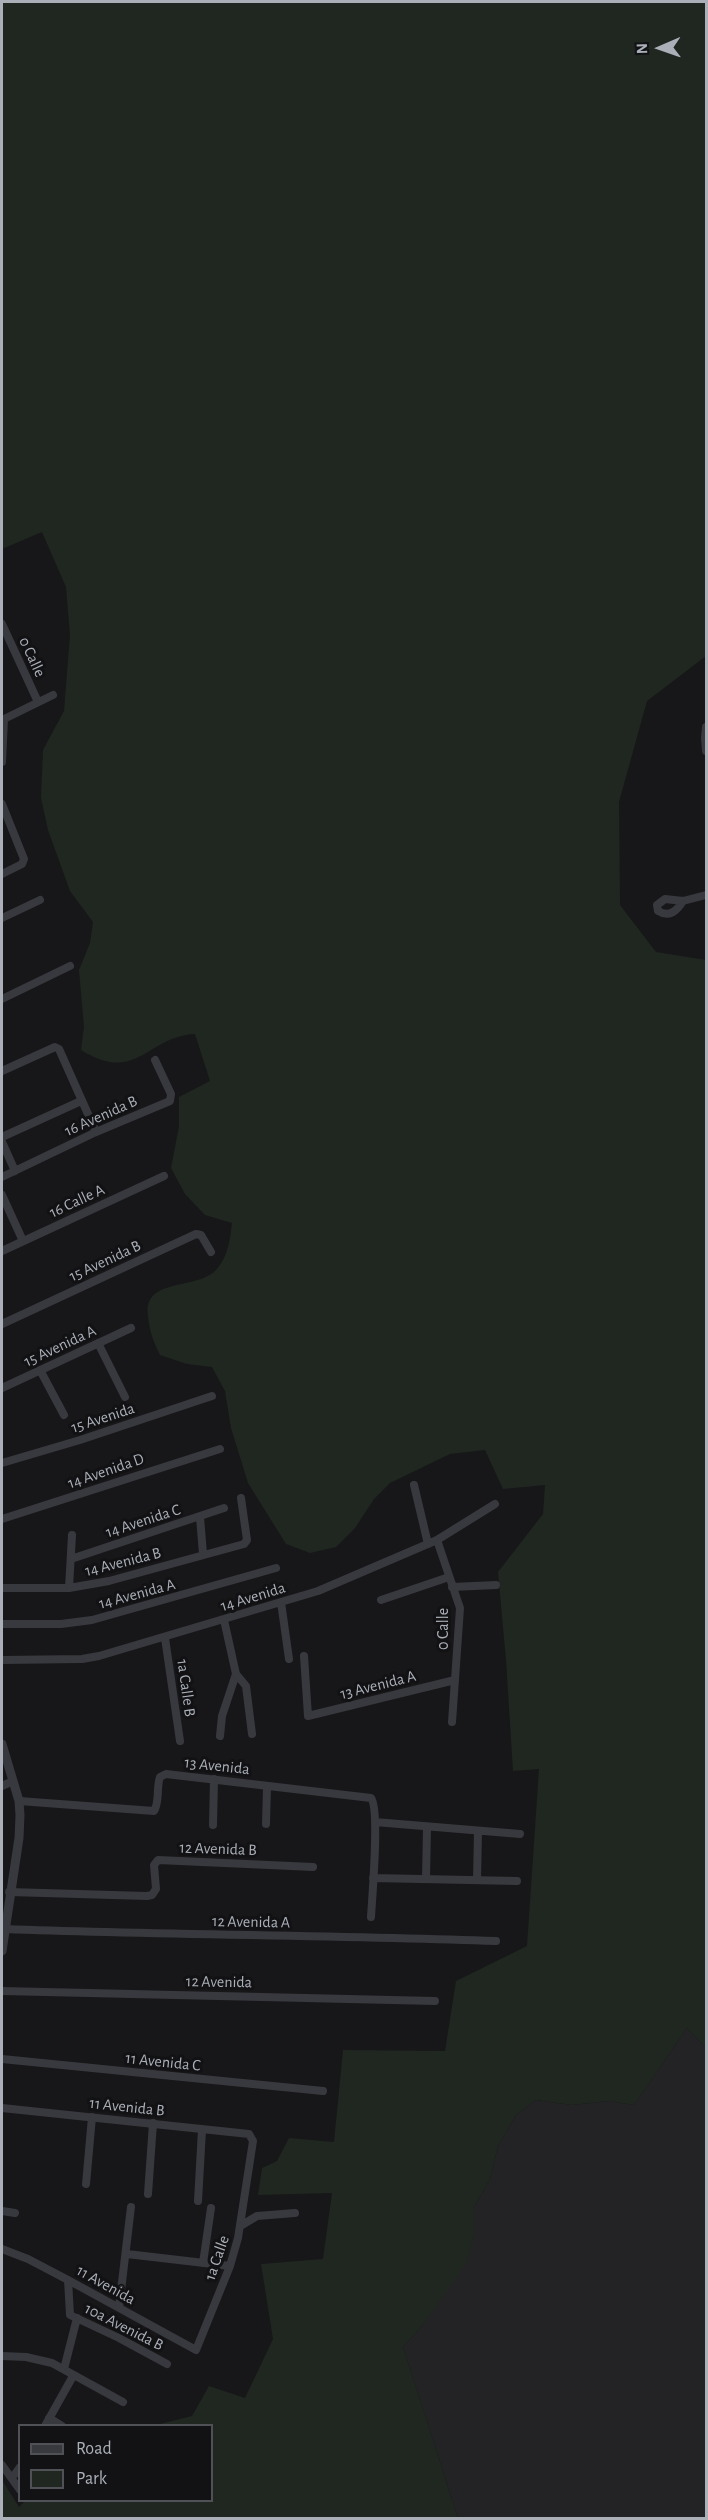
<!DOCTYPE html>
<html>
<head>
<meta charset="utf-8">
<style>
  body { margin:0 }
  #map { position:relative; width:708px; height:2520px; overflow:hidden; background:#171719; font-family:"Alegreya Sans",sans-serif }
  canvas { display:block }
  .frame { position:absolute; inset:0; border:3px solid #aaafb8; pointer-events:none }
  .legend { position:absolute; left:18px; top:2424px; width:195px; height:78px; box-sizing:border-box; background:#121214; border:2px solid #4f5156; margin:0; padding:8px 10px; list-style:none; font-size:18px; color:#aaafb8 }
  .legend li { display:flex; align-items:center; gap:12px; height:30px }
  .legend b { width:30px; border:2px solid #4f5156 }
  .north { position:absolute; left:630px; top:18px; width:60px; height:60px; -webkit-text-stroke:4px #121214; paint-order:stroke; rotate:268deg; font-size:16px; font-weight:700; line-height:24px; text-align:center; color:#aaafb8 }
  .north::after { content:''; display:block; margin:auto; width:21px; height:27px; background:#aaafb8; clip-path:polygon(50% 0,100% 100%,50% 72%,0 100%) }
</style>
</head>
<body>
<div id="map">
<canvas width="708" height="2520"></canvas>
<div class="frame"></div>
<ul class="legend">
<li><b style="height:8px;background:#38393e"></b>Road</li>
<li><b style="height:16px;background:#1f2720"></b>Park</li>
</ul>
<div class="north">N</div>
</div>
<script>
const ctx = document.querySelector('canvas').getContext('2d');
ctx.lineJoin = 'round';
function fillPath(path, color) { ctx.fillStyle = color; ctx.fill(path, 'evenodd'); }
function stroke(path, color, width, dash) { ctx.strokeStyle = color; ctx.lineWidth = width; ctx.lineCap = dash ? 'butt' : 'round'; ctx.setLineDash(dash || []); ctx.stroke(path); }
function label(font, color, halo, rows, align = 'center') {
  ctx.font = font + ' "Alegreya Sans",sans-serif'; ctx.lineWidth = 6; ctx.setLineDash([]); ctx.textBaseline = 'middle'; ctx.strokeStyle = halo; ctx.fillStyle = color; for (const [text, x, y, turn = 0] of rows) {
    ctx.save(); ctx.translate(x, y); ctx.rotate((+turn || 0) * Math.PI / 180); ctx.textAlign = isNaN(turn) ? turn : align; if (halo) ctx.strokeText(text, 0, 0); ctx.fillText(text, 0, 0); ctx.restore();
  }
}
const built = new Path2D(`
  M687,2028L706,2048V2518H458L403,2347L422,2326L473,2238V2209L490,2179L498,2146L516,2115L536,2100L572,2105L609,2101L634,2105Z`);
const green = new Path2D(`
  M2,2H706V656L647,701L619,802L620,905L656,952L706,960V2048L687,2028L634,2105L609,2101L572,2105L536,2100L516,2115L498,2146L490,2179L473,2209V2238L466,2264L422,2326L403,2347L458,2518H2V2480L19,2507L26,2500H212V2426L156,2425L192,2416L209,2386L245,2398L273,2339L261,2264L323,2259L332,2193L258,2195L262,2168L277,2161L289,2138L334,2142L343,2050L445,2051L456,1981L527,1946L539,1769L513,1771L506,1660L498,1572L543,1514L545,1485L503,1489L485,1450L450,1454L390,1483L374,1499L355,1528L336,1547L310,1553L286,1544L248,1483L231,1428L225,1391L212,1367L187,1364L160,1355C153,1341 149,1330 148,1315C143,1278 195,1290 215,1271C228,1258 230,1240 232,1223L205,1215L185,1194L171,1168L179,1126V1097L210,1081L195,1034C147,1036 137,1085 81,1050L84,1027L79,970L90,943L93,922L70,891L48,830L41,798L43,750L64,711L70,635L66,587L42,532L2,549Z`);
const minor = new Path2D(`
  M2,624L38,702
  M2,720L53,695
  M706,727L705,738L706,751
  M2,762L4,719
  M2,804L24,859L22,864L2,874
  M683,901C677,911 669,918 658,911L657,905L665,899L683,901L706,895
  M2,918L40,900
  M2,999L70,966
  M2,1071L55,1047L59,1049L96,1132
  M2,1137L81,1101
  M2,1142L15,1171
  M2,1177L96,1132L170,1101L171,1094L155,1060
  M2,1195L23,1241
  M2,1251L164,1176
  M2,1324L196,1234L201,1235L211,1252
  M98,1343L125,1397
  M40,1370L64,1415
  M2,1388L131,1328
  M2,1463L80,1440L212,1396
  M414,1485L428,1544
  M200,1517L203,1554
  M2,1519L220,1449
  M437,1540L460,1608L452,1722
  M71,1559L224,1508
  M452,1587L496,1585
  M2,1588H69L109,1581L244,1544L247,1540L241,1498
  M69,1588L72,1535
  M381,1600L449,1577
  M281,1602L289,1659
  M2,1624H61L92,1620L276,1568
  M165,1638L180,1741
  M304,1656L308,1716L455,1680
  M2,1660L82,1659L99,1656L318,1591L437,1540L495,1504
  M236,1674L246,1686L252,1734
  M220,1736L222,1716L236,1674L224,1620
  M2,1786L13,1781
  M19,1801L154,1811C160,1802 156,1788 160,1777L166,1774L371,1798C380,1809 372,1898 371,1917
  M375,1822L520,1834
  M266,1824L267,1786
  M213,1825L214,1779
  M373,1878L517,1881
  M426,1879L427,1827
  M477,1880L478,1831
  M9,1892L147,1896L152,1895L156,1889L154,1865L158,1860L313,1867
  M5,1929C168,1935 333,1935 496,1941
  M2,1991L435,2001
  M2,2059L323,2091
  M2,2108L249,2134L253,2141L238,2238L230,2266L196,2350L68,2280L28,2259L2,2249
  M86,2184L92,2117
  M148,2194L153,2123
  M198,2201L202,2130
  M2,2211L15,2213
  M242,2225L257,2216L295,2213
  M127,2254L230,2266
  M203,2263L211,2208
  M68,2280L70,2315L119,2338L167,2364
  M119,2307L131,2207
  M2,2356L26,2357L52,2363L123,2402
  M64,2369L77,2318
  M49,2418L62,2426
  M45,2426L73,2376
  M2,2465L20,2490
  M15,2474L20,2467`);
const tertiary = new Path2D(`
  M2,1744L19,1801L20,1815L19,1838L2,1951`);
const streetNames = [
  ["0 Calle",32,657,65],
  ["16 Avenida B",101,1116,-24],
  ["16 Calle A",77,1201,-25],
  ["15 Avenida B",105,1261,-25],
  ["15 Avenida A",60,1346,-25],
  ["15 Avenida",103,1418,-18],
  ["14 Avenida D",106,1471,-19],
  ["14 Avenida C",143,1521,-18],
  ["14 Avenida B",123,1562,-14],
  ["14 Avenida A",137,1594,-15],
  ["14 Avenida",253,1597,-17],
  ["0 Calle",443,1629,-90],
  ["13 Avenida A",378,1685,-14],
  ["1a Calle B",186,1688,82],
  ["13 Avenida",217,1766,6],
  ["12 Avenida B",218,1849,2],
  ["12 Avenida A",251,1922,1],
  ["12 Avenida",219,1982,1],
  ["11 Avenida C",163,2062,6],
  ["11 Avenida B",127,2107,6],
  ["1a Calle",217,2258,-71],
  ["11 Avenida",106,2285,29],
  ["10a Avenida B",124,2327,27]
];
fillPath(built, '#232326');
fillPath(green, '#1f2720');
stroke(minor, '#38393e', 8);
stroke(tertiary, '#38393e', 9);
label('16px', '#aaafb8', '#121214', streetNames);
</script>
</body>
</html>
